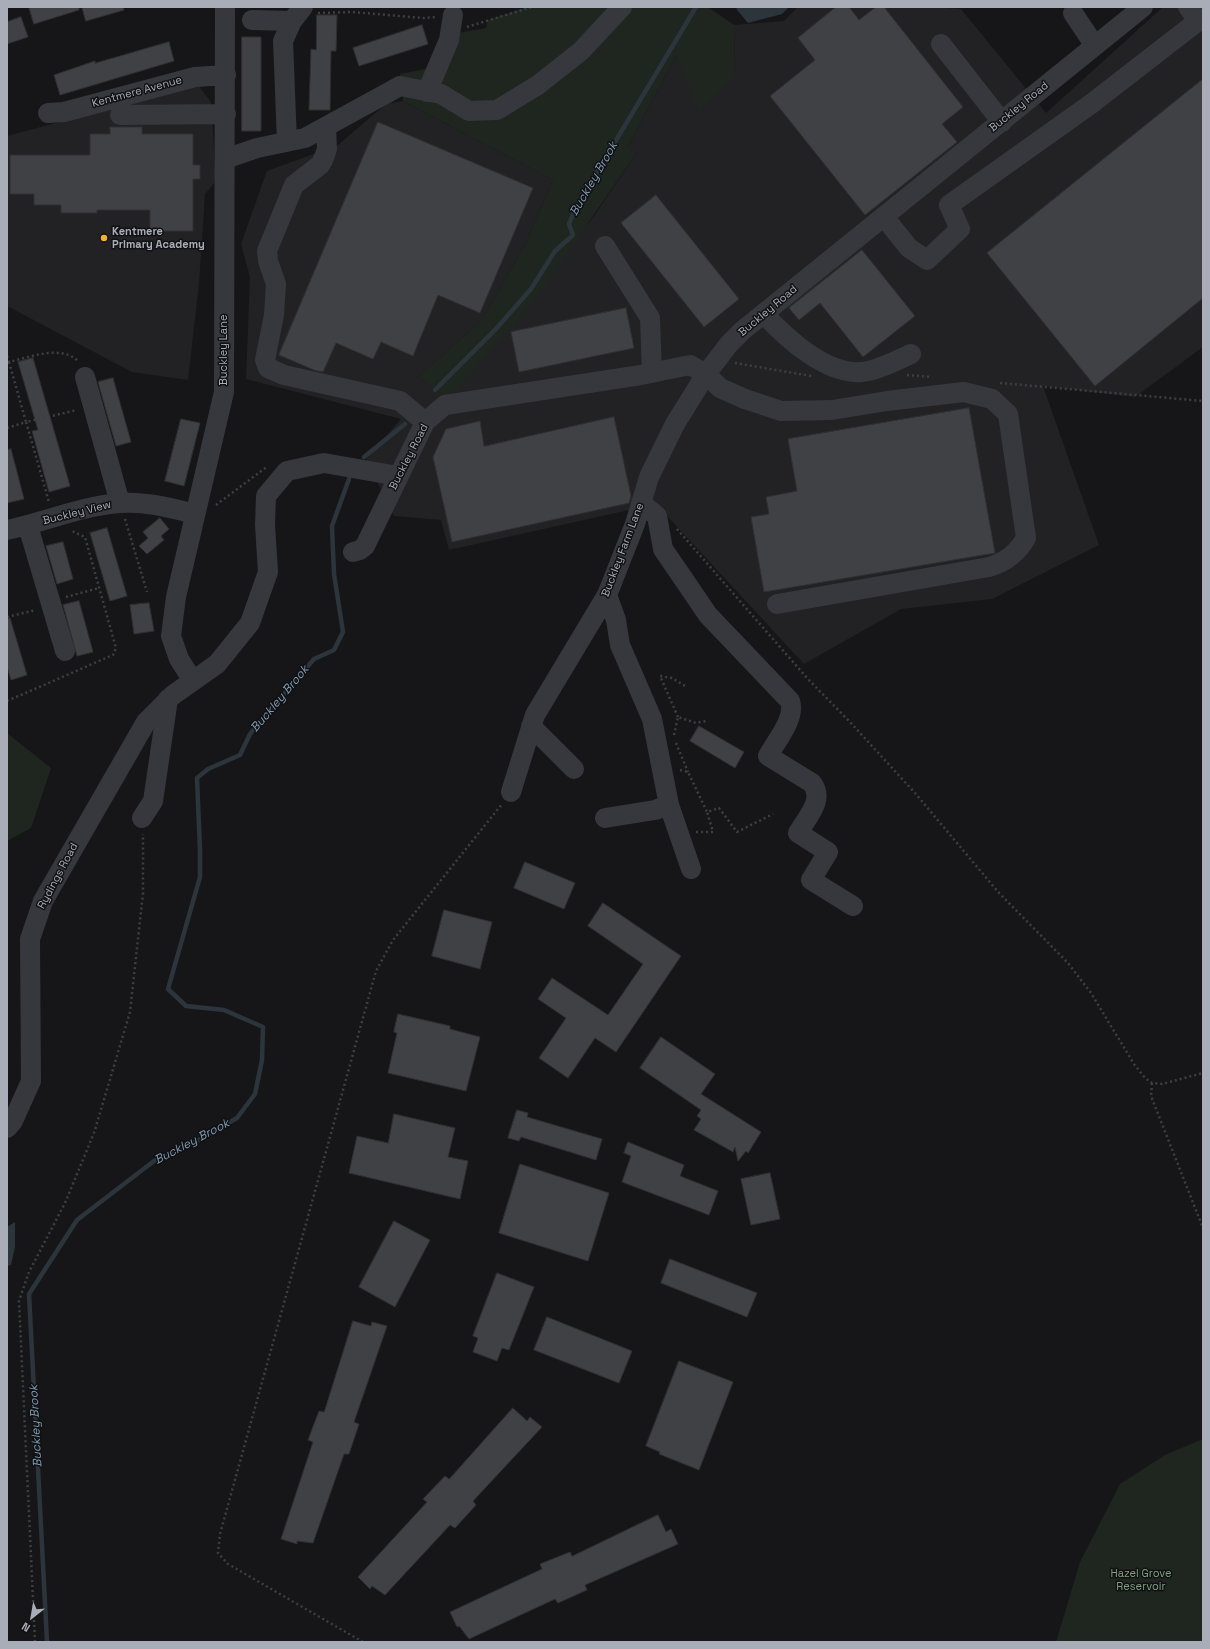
<!DOCTYPE html>
<html>
<head>
<meta charset="utf-8">
<style>
  body { margin:0 }
  #map { position:relative; width:1210px; height:1649px; overflow:hidden; background:#161618; font-family:"Space Grotesk",sans-serif }
  canvas { display:block }
  .frame { position:absolute; inset:0; border:8px solid #a8adb8; pointer-events:none }
  .north { position:absolute; left:12px; top:1597px; width:40px; height:40px; -webkit-text-stroke:3px #111113; paint-order:stroke; rotate:211deg; font-size:11px; font-weight:700; line-height:16px; text-align:center; color:#a8adb8 }
  .north::after { content:''; display:block; margin:auto; width:14px; height:18px; background:#a8adb8; clip-path:polygon(50% 0,100% 100%,50% 72%,0 100%) }
</style>
</head>
<body>
<div id="map">
<canvas width="1210" height="1649"></canvas>
<div class="frame"></div>
<div class="north">N</div>
</div>
<script>
const ctx = document.querySelector('canvas').getContext('2d');
ctx.lineJoin = 'round';
function fillPath(path, color) { ctx.fillStyle = color; ctx.fill(path, 'evenodd'); }
function stroke(path, color, width, dash) { ctx.strokeStyle = color; ctx.lineWidth = width; ctx.lineCap = dash ? 'butt' : 'round'; ctx.setLineDash(dash || []); ctx.stroke(path); }
function label(font, color, halo, rows, align = 'center') {
  ctx.font = font + ' "Space Grotesk",sans-serif'; ctx.lineWidth = 3; ctx.setLineDash([]); ctx.textBaseline = 'middle'; ctx.strokeStyle = halo; ctx.fillStyle = color; for (const [text, x, y, turn = 0] of rows) {
    ctx.save(); ctx.translate(x, y); ctx.rotate((+turn || 0) * Math.PI / 180); ctx.textAlign = isNaN(turn) ? turn : align; if (halo) ctx.strokeText(text, 0, 0); ctx.fillText(text, 0, 0); ctx.restore();
  }
}
const built = new Path2D(`
  M798,7H930L961,9L1046,113L1163,7H1203V347L1135,397L1043,386L1099,545L992,599L901,609L804,664L656,504L449,550L441,520L394,516L366,459L401,419L246,379L250,277L241,244L267,171L338,145L386,104L403,101L553,180L525,245L482,320L418,377L449,398L594,216L636,154L628,146L676,56L735,75L734,25L784,21Z
  M198,85L211,102L216,181L205,194L199,283L188,380L132,372L7,306V136Z`);
const green = new Path2D(`
  M527,7H708L734,25L735,75L699,112L676,56L628,146L636,154L534,301L449,399L418,377L482,320L525,245L553,180L403,101L400,74L446,65L458,33L486,28L488,20Z
  M7,733L51,768L31,828L7,841Z
  M1203,1439V1642H1056L1080,1562L1120,1484L1165,1455Z`);
const water = new Path2D(`
  M736,7H789L782,14L748,23L737,10Z
  M15,1222V1247L11,1265L7,1266V1227Z`);
const stream = new Path2D(`
  M435,390L495,330L531,289L555,251L573,235L569,224L576,207L696,7
  M364,457L405,424
  M47,1642L29,1294L77,1220L154,1161L199,1140L237,1118L255,1094L262,1060L263,1027L224,1010L186,1006L168,989L200,877V850L197,778L208,769L240,755L250,734L314,659L334,650L343,632L334,574L332,526L349,479`);
const building = new Path2D(`
  M29,7H79V10L34,24Z
  M82,7H123L124,10L86,21Z
  M836,7H849L859,20L876,7H884L963,107L942,124L957,142L865,215L770,96L815,60L798,38Z
  M317,15H337L336,51H331L330,110H309L311,49L316,50Z
  M21,17L28,37L7,44V22Z
  M422,25L428,44L359,66L353,48Z
  M242,37H261V131H242Z
  M169,42L174,61L60,95L54,75L95,61V63Z
  M1203,79V298L1095,386L987,253Z
  M378,122L533,188L480,313L438,295L413,356L381,342L373,359L336,343L323,372L314,370L279,355Z
  M110,127H142V134H193V165H200V179H193V231H150V210H97V213H61V205H34V194H10V155H90V134H110Z
  M656,195L739,299L704,327L621,223Z
  M862,250L915,316L863,357L820,303L799,320L789,308Z
  M626,308L634,348L519,372L511,332Z
  M33,358L70,486L49,492L32,431L38,430L18,362Z
  M113,378L131,442L116,446L98,382Z
  M969,408L995,553L764,592L751,517L769,514L766,497L797,491L788,439Z
  M614,417L631,496L629,503L452,542L433,457L446,429L480,421L484,446Z
  M181,419L200,423L184,486L165,481Z
  M11,449L24,499L7,503V450Z
  M160,518L169,529L161,536L164,540L147,554L139,546L148,538L143,532Z
  M107,528L127,596L110,601L90,533Z
  M63,542L73,579L57,584L46,546Z
  M79,601L93,652L77,656L63,605Z
  M149,603L154,631L134,634L130,605Z
  M10,618L27,675L11,680L7,667V619Z
  M699,726L744,752L735,768L690,741Z
  M525,862L575,883L564,909L514,888Z
  M603,903L681,956L616,1052L595,1038L568,1078L539,1058L566,1018L538,999L552,978L608,1015L643,964L588,926Z
  M444,910L492,922L480,969L432,956Z
  M398,1014L450,1026V1029L480,1037L466,1091L388,1073L397,1033L394,1032Z
  M661,1037L715,1074L701,1094L761,1132L748,1153L746,1151L738,1161L735,1147L733,1152L694,1130L701,1119L697,1116L701,1110L640,1068Z
  M517,1110L528,1113L527,1117L602,1139L596,1160L521,1137L519,1141L508,1138Z
  M394,1114L455,1128L448,1157L468,1161L460,1199L349,1173L357,1136L388,1143Z
  M628,1142L684,1165L680,1176L718,1191L709,1215L622,1182L631,1156L624,1153Z
  M520,1164L609,1193L588,1261L499,1233Z
  M770,1173L780,1219L751,1225L741,1179Z
  M394,1221L430,1240L395,1307L359,1287Z
  M670,1259L757,1293L747,1317L661,1283Z
  M497,1273L534,1287L509,1350L502,1348L497,1361L473,1352L478,1338L473,1336Z
  M547,1317L632,1351L619,1383L534,1350Z
  M353,1321L371,1326L372,1322L387,1326L354,1422L359,1424L349,1454H344L313,1543L297,1541V1544L281,1539L313,1442L308,1440L319,1411L324,1412Z
  M679,1361L733,1382L699,1470L659,1454L660,1452L646,1446Z
  M513,1408L527,1421L530,1417L542,1427L473,1501L476,1505L455,1528L450,1525L385,1595L372,1586L370,1589L358,1577L427,1502L423,1499L445,1476L449,1479Z
  M658,1515L666,1532L671,1529L678,1544L585,1585L587,1590L558,1603L555,1599L469,1639L459,1626L457,1627L450,1612L542,1569L540,1564L570,1552L572,1556Z`);
const path = new Path2D(`
  M318,13L352,12L423,18L437,17
  M467,27L532,7
  M7,356L9,362C30,357 62,344 79,362
  M9,362L26,422L77,410
  M735,363L811,376
  M907,375L931,377
  M1000,383L1203,401
  M7,428L26,422L49,502
  M216,505L268,466
  M125,519L147,592
  M677,529L807,678L850,722L915,793L999,893L1068,963L1091,993L1134,1064L1145,1078L1152,1083L1162,1084L1203,1073
  M66,597L99,588
  M7,617L36,610
  M7,701L113,655L116,648L85,537L72,531
  M678,717L660,676L672,678L685,686
  M674,735L678,717L696,723L706,721
  M676,743L688,772
  M680,770L688,772L707,812L719,808L737,832L773,814
  M696,832H713L707,812
  M1152,1083L1151,1096L1203,1228
  M35,1642L19,1301L29,1272L65,1203L94,1133L130,1012L143,893V834
  M363,1642L228,1564L218,1553L220,1534L376,971L393,940L502,804`);
const minor = new Path2D(`
  M1073,13L1095,46
  M252,20L292,21
  M941,44L1002,122
  M427,92L449,40L453,15
  M48,113L64,112L195,77L226,75
  M120,115L226,114
  M326,127L327,149L323,160L320,165L294,185L267,251L268,261L276,284L274,315L265,360L268,368L284,375L400,401L425,422
  M287,142L283,41L292,21L303,7
  M225,159L257,148L305,138L400,86L441,94L469,111L497,110L538,85L581,51L622,7
  M884,217L909,248L927,260L960,229L949,205L1091,104L1198,21L1188,7
  M605,246L650,318L652,373
  M764,314C786,338 826,375 862,372C877,371 897,360 911,354
  M85,377L120,503
  M641,503L657,516L663,549L708,615L790,701C796,718 776,741 768,756L812,783C825,800 807,817 798,833L828,852L811,880L853,906
  M28,526L65,651
  M7,530C45,522 81,506 120,503C145,501 171,508 195,514
  M353,552L360,550L365,546L425,422L445,405L641,375L690,365L706,374L729,344L742,331L1143,7
  M607,595L616,620L620,645L652,719L669,805L691,869
  M193,681L179,659L171,636L176,597L224,392L225,7
  M531,726L574,769
  M511,792L535,715L607,595L635,524L649,477L675,424L706,374L720,388L745,399L781,411L832,410L887,401L964,392L992,399L1008,414L1026,538C1017,554 1005,562 989,567L777,604
  M142,818L153,801L168,699
  M605,818L655,810L669,805
  M7,1128L13,1121L31,1081L30,939L43,901L146,722L173,695L217,664L250,623L268,572L265,525L266,496L287,471L324,463L398,476`);
const markers = [
  [104,238,4,"#f2b134"]
];
const streetNames = [
  ["Kentmere Avenue",137,92,-15],
  ["Buckley Road",1019,107,-39],
  ["Buckley Road",768,311,-40],
  ["Buckley Lane",224,350,-90],
  ["Buckley Road",409,457,-63],
  ["Buckley View",77,513,-14],
  ["Buckley Farm Lane",623,550,-69],
  ["Rydings Road",58,876,-62]
];
const poiNames = [
  ["Kentmere",112,232],
  ["Primary Academy",112,245]
];
const parkNames = [
  ["Hazel Grove",1141,1574],
  ["Reservoir",1141,1587]
];
const waterNames = [
  ["Buckley Brook",594,179,-60],
  ["Buckley Brook",280,699,-50],
  ["Buckley Brook",192,1142,-28],
  ["Buckley Brook",36,1426,-93]
];
fillPath(built, '#222225');
fillPath(green, '#1e261f');
fillPath(water, '#2c353c');
stroke(stream, '#2c353c', 4.5);
fillPath(building, '#404145');
stroke(building, '#303034', 1);
stroke(path, '#3d3f44', 2.5, [2, 3]);
stroke(minor, '#37383d', 20);
for (const [x, y, r, color] of markers) { const dot = new Path2D(); dot.arc(x, y, r, 0, 2 * Math.PI); ctx.fillStyle = color; ctx.fill(dot); stroke(dot, '#111113', 1.5); }
label('11px', '#a8adb8', '#111113', streetNames);
label('bold 11px', '#a8adb8', '#111113', poiNames, 'left');
label('11px', '#7fa381', '#111113', parkNames);
label('italic 12px', '#7f9bb3', '#111113', waterNames);
</script>
</body>
</html>
